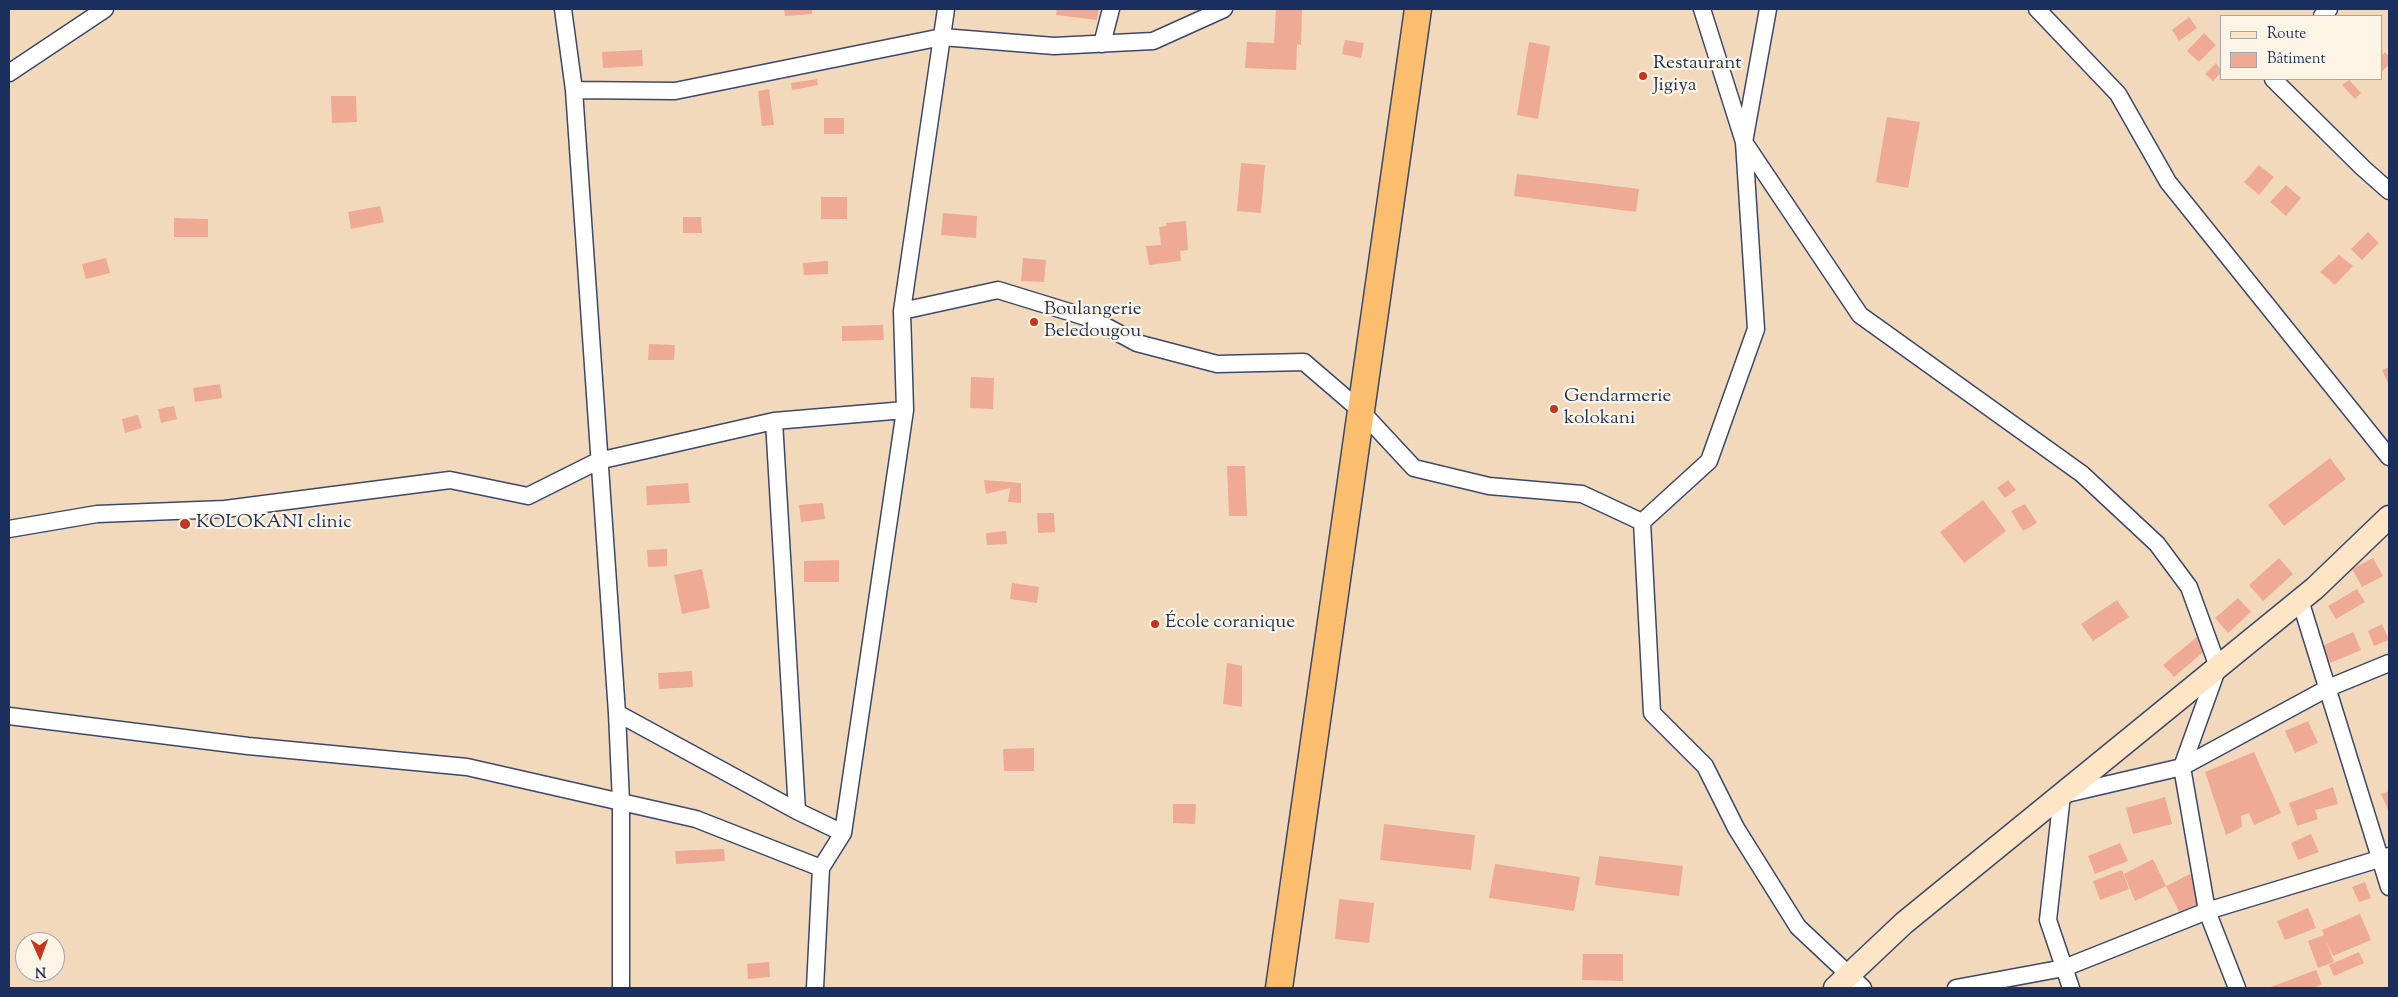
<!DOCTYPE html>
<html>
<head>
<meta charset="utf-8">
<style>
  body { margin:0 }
  #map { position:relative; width:2398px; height:997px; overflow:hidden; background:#f3d9bb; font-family:"Sorts Mill Goudy",serif }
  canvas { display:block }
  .frame { position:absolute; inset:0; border:10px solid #1b2f5e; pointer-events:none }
  .legend { position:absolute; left:2220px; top:15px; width:162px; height:65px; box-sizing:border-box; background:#fcf5e5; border:1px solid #a2a6af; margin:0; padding:6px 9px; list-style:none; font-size:15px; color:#1b2f5e }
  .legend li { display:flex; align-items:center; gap:10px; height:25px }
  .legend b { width:25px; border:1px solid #a2a6af }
  .north { position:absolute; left:15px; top:932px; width:50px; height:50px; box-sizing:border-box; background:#fcf5e5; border:1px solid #a2a6af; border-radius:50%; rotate:178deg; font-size:14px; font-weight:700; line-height:20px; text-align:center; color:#1b2f5e }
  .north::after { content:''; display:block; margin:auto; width:18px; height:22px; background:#c8321e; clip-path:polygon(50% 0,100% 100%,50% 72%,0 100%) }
</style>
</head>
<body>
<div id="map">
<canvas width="2398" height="997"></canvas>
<div class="frame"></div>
<ul class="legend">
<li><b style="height:6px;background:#fde5c5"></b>Route</li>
<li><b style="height:14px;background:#efaa95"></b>Bâtiment</li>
</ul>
<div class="north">N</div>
</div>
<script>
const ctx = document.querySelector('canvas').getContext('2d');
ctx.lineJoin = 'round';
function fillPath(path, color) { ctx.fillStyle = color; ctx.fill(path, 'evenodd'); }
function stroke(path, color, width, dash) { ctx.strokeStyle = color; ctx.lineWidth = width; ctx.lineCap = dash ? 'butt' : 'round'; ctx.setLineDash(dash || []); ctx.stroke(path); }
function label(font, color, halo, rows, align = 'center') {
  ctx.font = font + ' "Sorts Mill Goudy",serif'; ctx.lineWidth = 4.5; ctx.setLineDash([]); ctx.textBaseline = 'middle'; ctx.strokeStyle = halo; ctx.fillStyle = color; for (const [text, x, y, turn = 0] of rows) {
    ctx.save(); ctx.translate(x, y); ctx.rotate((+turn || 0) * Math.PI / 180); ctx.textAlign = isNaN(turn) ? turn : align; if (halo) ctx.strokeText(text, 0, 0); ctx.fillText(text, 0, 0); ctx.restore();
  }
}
const building = new Path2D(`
  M784,9H812V14L785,16Z
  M1057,9H1099L1097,20L1056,15Z
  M1276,9H1302L1301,45L1297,44L1296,70L1245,68L1247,42L1274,43Z
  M2189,17L2197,28L2179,41L2172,30Z
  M2204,33L2216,45L2199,62L2187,51Z
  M1345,40L1364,43L1361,58L1342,54Z
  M1529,42L1550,46L1538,119L1517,115Z
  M642,50L643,66L603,68L602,52Z
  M2385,52L2389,57V65L2382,71V55Z
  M2216,63L2222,72L2213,81L2205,74Z
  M817,79L818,85L792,90L791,83Z
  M2349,80L2361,93L2355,99L2342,85Z
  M769,89L774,125L762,126L758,91Z
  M331,96H356L357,122L332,123Z
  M1887,117L1920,122L1908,188L1876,182Z
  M824,118H844V134H824Z
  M1241,163L1265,165L1261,213L1237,211Z
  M2259,165L2274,177L2259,195L2244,182Z
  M1517,174L1639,189L1636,212L1514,196Z
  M2286,185L2301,198L2286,216L2270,202Z
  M821,197H847V219H821Z
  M380,206L384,222L351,229L348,212Z
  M943,213L977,216L976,238L941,235Z
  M683,217H701L702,233H683Z
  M174,218L208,219V237H174Z
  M1186,221L1188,250L1180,251L1181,261L1149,265L1146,246L1161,245L1159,227L1166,226V223Z
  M2368,232L2379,243L2362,260L2351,249Z
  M2339,255L2353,266L2335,285L2320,272Z
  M106,258L110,273L86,279L82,264Z
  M1023,258L1046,260L1044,282L1021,281Z
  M828,261V274L804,275L803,263Z
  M883,325L884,340L842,341V326Z
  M649,344L675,345L674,360H648Z
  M2389,367V385L2382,370Z
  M971,377L994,378L993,409L970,408Z
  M220,384L222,398L195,402L193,388Z
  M174,406L177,419L161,423L158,409Z
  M138,415L142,428L125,433L122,419Z
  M2330,458L2346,479L2284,526L2268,505Z
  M1227,466H1245L1247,516H1229Z
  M984,480L1021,483V503L1008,502L1010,488L986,494Z
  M2008,480L2016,490L2005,498L1997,488Z
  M688,483L690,503L647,505L646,486Z
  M1983,500L2006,531L1964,563L1940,532Z
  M823,503L825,519L801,522L799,505Z
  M2025,504L2037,523L2023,531L2011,511Z
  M1037,513H1054L1055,532L1038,533Z
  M1006,531L1007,544L987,545L986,533Z
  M667,549V566L648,567L647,550Z
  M2279,558L2293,574L2263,601L2249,585Z
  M2373,558L2383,576L2362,587L2352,569Z
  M839,560V582H804V561Z
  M702,569L710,608L682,614L674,575Z
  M1012,583L1039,587L1037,603L1010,599Z
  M2357,589L2365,602L2336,619L2328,606Z
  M2238,598L2251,612L2228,633L2215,618Z
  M2117,600L2129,617L2093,641L2081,624Z
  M2382,624L2389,640L2374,646L2368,631Z
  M2353,632L2361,650L2330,663L2322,646Z
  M2198,636L2208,648L2174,677L2163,665Z
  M1227,663L1242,666V707L1223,704Z
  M692,671L693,687L659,689L658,673Z
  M2308,721L2318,743L2295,753L2285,731Z
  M1034,748V771H1004L1003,749Z
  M2254,752L2281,813L2254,825L2249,813L2241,816L2242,827L2226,835L2205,772Z
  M2333,787L2338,804L2315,810L2318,819L2297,826L2289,803Z
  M2389,791V812L2381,794Z
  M2165,797L2172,824L2133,834L2126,808Z
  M1173,804H1196L1195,824L1173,823Z
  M1384,824L1475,835L1471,870L1380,860Z
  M2311,834L2319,852L2298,860L2291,843Z
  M2120,843L2128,861L2095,874L2088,856Z
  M724,849L725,861L676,864L675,851Z
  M1599,856L1683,866L1679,896L1595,885Z
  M2153,859L2166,886L2135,901L2124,874Z
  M1495,864L1580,877L1574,911L1489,898Z
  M2122,870L2129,889L2100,900L2093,881Z
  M2190,874L2204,901L2180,913L2166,886Z
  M2365,882L2371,898L2359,902L2352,887Z
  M1339,899L1374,903L1369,943L1335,939Z
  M2308,908L2316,928L2285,940L2277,921Z
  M2360,914L2371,940L2333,956L2326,941L2334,962L2318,968L2308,941L2324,935L2322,930Z
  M2359,952L2364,963L2334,976L2329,965Z
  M1583,954H1623V981L1582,980Z
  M769,962L770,977L748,979L747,964Z
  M2316,970L2322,984L2313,988H2268Z`);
const minor = new Path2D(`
  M563,9L574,90L617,713L621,802V988
  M1702,9L1744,142L1860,315L2082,474L2157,544L2189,587L2218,667L2182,767L2207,911L2237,988
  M2037,9L2118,94L2168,182L2389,457
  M2322,16L2329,9
  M1102,44L1111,9
  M9,73L105,9
  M2273,79L2363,168L2389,191
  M574,90L675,91L942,37L1054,46L1153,41L1224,9
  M902,311L998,290L1092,319L1137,343L1217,364L1304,362L1361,411L1414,468L1489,486L1582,494L1642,522L1652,713L1705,766L1736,828L1798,927L1863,988
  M774,421L797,811L843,833
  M1642,522L1709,461L1756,329L1744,142L1768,9
  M9,529L97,514L225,509L450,480L528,496L598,461L774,421L905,410
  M2300,600L2389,887
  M617,713L797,811
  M9,716L248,746L467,767L696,819L821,868
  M815,988L821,868L843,833L905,410L902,311L946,9
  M1956,988L2064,968L2207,911L2389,856
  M2071,988L2048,920L2062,795L2182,767L2328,688L2389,663`);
const secondary = new Path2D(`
  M1835,988L1904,923L2315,588L2389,517`);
const trunk = new Path2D(`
  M1279,988L1418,9`);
const markers = [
  [1643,76,5,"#c8321e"],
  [1034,322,5,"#c8321e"],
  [1554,409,5,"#c8321e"],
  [185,524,6,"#c8321e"],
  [1155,624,5,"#c8321e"]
];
const poiNames = [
  ["Restaurant",1653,65],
  ["Jigiya",1653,87],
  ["Boulangerie",1044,311],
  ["Beledougou",1044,333],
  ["Gendarmerie",1564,398],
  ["kolokani",1564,420],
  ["KOLOKANI clinic",196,524],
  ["École coranique",1165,624]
];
fillPath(building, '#efaa95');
stroke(minor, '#3b486c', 19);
stroke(secondary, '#3b486c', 25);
stroke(trunk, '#3b486c', 29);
stroke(minor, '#fff', 16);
stroke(secondary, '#fde5c5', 22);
stroke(trunk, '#fbbe6e', 26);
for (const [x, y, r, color] of markers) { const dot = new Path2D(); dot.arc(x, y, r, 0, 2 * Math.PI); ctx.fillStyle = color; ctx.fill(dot); stroke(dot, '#fcf5e5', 2); }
label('19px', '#1b2f5e', '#fcf5e5', poiNames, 'left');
</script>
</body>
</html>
